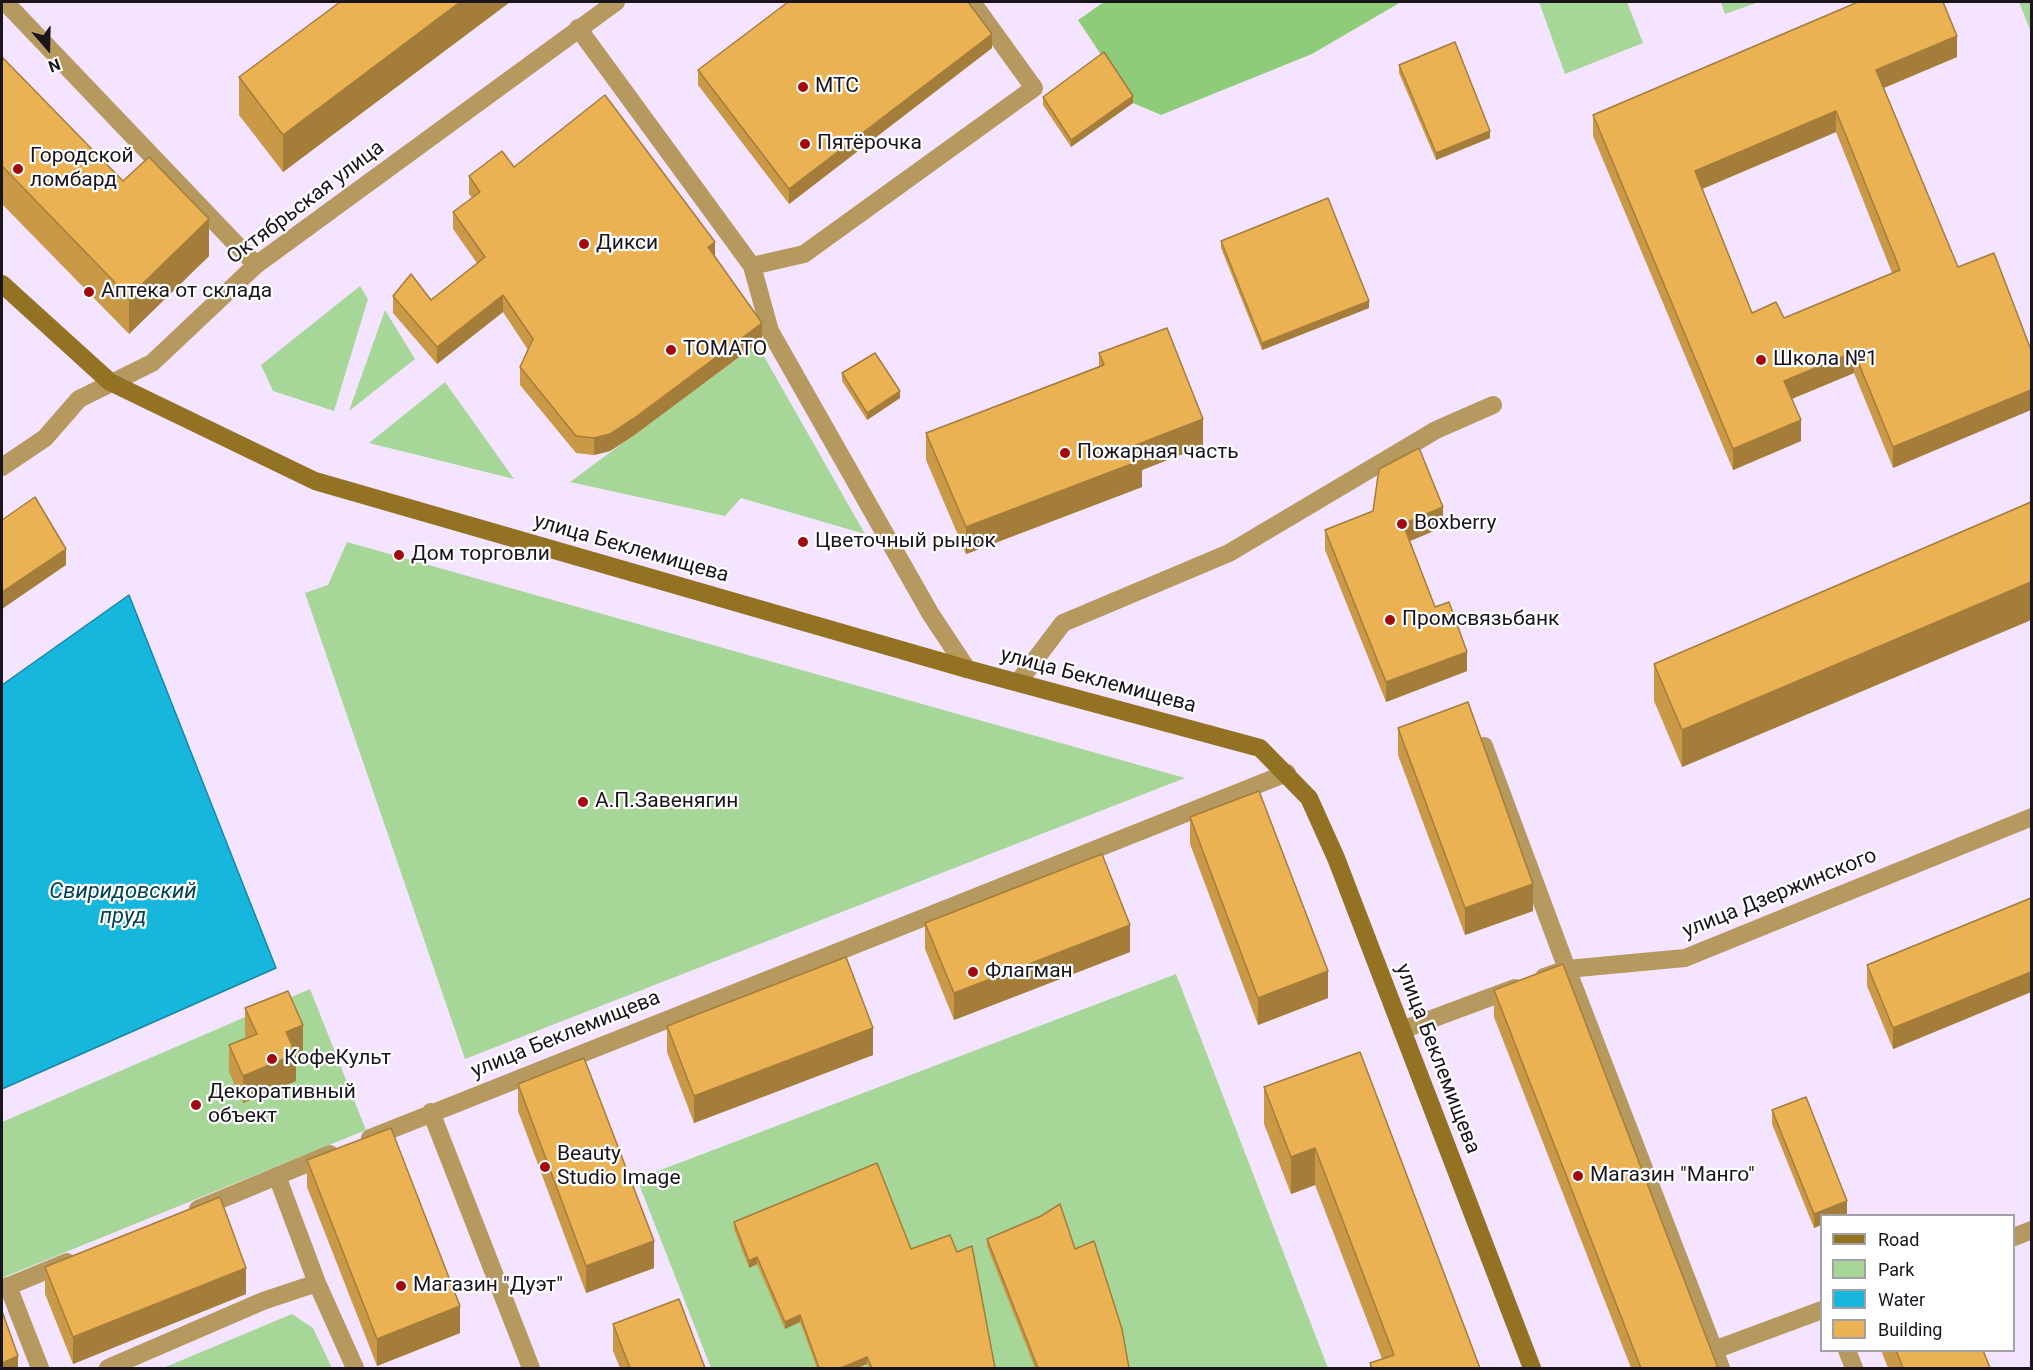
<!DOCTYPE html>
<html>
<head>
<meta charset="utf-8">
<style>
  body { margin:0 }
  #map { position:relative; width:2033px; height:1370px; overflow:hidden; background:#f5e4ff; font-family:Roboto,sans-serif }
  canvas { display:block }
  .frame { position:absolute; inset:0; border:3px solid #1a141d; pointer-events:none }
  .legend { position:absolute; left:1820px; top:1214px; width:195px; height:138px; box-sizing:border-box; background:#fff; border:2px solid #a3a1a5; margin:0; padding:8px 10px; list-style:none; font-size:18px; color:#1a141d }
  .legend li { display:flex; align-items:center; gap:12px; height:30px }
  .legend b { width:30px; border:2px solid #a3a1a5 }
  .north { position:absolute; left:18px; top:18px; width:60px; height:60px; -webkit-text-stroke:4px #fff; paint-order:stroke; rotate:160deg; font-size:16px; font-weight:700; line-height:24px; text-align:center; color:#1a141d }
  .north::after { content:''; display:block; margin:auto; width:21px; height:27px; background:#1a141d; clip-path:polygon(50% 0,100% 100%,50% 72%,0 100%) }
</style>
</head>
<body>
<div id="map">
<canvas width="2033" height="1370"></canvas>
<div class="frame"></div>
<ul class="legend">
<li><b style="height:8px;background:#947223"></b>Road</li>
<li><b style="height:16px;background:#a7d798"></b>Park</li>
<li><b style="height:16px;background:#17b6dd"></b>Water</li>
<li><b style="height:16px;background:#ebb254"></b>Building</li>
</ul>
<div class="north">N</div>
</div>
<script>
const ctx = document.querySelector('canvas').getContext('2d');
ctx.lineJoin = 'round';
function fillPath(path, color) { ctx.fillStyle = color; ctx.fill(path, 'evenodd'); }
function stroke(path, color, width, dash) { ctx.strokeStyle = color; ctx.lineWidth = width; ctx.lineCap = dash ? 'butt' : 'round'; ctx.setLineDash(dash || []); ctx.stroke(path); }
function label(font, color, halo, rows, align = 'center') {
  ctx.font = font + ' Roboto,sans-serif'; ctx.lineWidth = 4.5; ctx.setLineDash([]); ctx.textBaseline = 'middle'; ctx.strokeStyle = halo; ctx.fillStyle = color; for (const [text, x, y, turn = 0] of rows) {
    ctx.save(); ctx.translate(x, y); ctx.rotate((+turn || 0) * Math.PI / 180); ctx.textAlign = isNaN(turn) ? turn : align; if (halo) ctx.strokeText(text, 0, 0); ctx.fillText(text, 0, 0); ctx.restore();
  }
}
const green = new Path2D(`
  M1539,2H1627L1643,43L1565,74Z
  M1721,2H1759L1725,14Z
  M2019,2H2031V32Z
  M360,286L368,299L334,411L273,391L261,365Z
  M385,310L415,359L349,411Z
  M757,344L865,534L741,498L725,516L570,482Z
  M445,382L514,479L369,443Z
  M347,542L1185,778L465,1059L305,593L328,585Z
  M1176,974L1328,1368H711L637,1179Z
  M310,989L366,1130L2,1278V1122Z
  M292,1314L313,1328L332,1368H163Z`);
const forest = new Path2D(`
  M1104,2H1401L1312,54L1161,115L1133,103L1078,20Z`);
const water = new Path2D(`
  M129,595L276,968L2,1089V685Z`);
const lane = new Path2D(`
  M5,2L256,265
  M578,28L752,266L770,331L930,613L967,669
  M752,266L804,254L1034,88L972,2
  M1484,746L1567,969L1721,1368
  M277,1176L317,1283L355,1368
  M2014,1237L2032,1230
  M8,1286L40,1368
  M1714,1350L1822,1310
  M1847,1350L1854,1368
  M108,1368L263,1301L317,1283`);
const street = new Path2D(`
  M2,467L45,438L79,399L152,363L256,265L616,2
  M1019,681L1063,623L1229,553L1436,430L1493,405
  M1544,977L1567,969L1685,958L2032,817
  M1402,1030L1515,988
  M431,1112L531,1368
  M370,1138L1287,773
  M198,1209L330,1154
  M2,1289L67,1262`);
const secondary = new Path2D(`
  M2,284L110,382L315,481L967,669L1260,748L1309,798L1336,858L1532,1368`);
const wall = new Path2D(`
  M340,2H510L283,172L239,115V77Z
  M992,48L789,204L698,85V70Z
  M2,57L123,181L209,256L129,334L2,204Z
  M1957,57L1884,88L1958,267L1893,468L1854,373L1792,399L1801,441L1733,470L1593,136V115ZM1836,132L1892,273L1784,318L1752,313L1702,189Z
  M1399,65L1490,138L1436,160L1399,73Z
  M1043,97L1133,103L1071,147L1043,105Z
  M514,167L715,257L762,340L633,436L610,451L594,455L576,453L520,385V367L528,350L503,312L437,364L393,313V296L431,300L477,263L453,229V212L472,198L469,194V176Z
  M1221,241L1369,308L1262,350L1221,248Z
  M1099,353L1203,446L1142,470V487L966,554L926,460V433L1099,366Z
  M842,373L900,398L867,420L842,381Z
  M2031,502V620L1682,767L1654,701V664Z
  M1443,527L1410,541L1435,607L1467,671L1386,702L1325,550V530Z
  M1398,728L1533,911L1465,935L1398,755Z
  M1190,817L1328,998L1258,1025L1190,844Z
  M2031,898V992L1893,1049L1867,986V965Z
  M925,923L1130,952L954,1020L925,949Z
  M1494,990L1718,1368H1631L1494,1017Z
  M245,1008L303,1052L296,1054V1081L243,1103L229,1072V1045L246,1038L245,1035Z
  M667,1026L873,1055L694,1123L667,1052Z
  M1360,1052L1480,1368H1370V1363L1382,1359L1315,1185L1291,1194L1264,1124V1087Z
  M518,1084L654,1268L586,1293L518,1111Z
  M1772,1110L1847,1215L1814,1228L1772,1124Z
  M307,1160L460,1333L377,1366L307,1187Z
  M734,1222L911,1249L995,1368H869L867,1364L857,1368H817L800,1322L785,1329L757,1264L749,1268L734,1229Z
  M987,1239L1075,1249L1129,1368H1035L987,1246Z
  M45,1267L246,1294L73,1364L45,1294Z
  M613,1324L705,1368H620L613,1351Z
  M1881,1350H1983L1990,1368H1888Z`);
const shadedWall = new Path2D(`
  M460,2H510L283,172V135Z
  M992,34V48L789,204V189Z
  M1957,36V57L1876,91V70Z
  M1133,96V103L1071,147V140Z
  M1836,111V132L1695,192V171Z
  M1490,131V138L1436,160V153Z
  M209,219V256L129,334V297Z
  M715,242V259L708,247Z
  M503,295V312L437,364V347Z
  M1369,301V308L1262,350V343Z
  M762,323V340L633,436L610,451L594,455V438Z
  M1854,352V373L1784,402V381Z
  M2031,390V410L1893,468V447Z
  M900,391V398L867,420V413Z
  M1203,419V446L1142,470V487L966,554V527L1136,445Z
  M1801,420V441L1733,470V449Z
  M1443,507V527L1403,544V524Z
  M66,549V565L2,609V592Z
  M2031,582V620L1682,767V730Z
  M1467,652V671L1386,702V682Z
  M1533,884V911L1465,935V908Z
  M1130,925V952L954,1020V993Z
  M1328,971V998L1258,1025V998Z
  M2031,972V992L1893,1049V1028Z
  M303,1025V1052L296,1054V1081L243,1103V1076L286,1032Z
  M873,1028V1055L694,1123V1096Z
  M1315,1148V1185L1291,1194V1157Z
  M1847,1201V1215H1821V1225L1814,1228V1214Z
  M654,1241V1268L586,1293V1266Z
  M757,1257V1264L749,1268V1261Z
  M246,1268V1294L73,1364V1337Z
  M460,1306V1333L377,1366V1339Z
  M800,1315V1322L785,1329V1322Z
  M18,1356V1368H2V1363Z
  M867,1357V1364L857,1368H841Z`);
const building = new Path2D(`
  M340,2H460L283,135L239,77Z
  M788,2H968L992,34L789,189L698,70Z
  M1858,2H1943L1957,36L1876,70L1958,267L1994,253L2031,350V390L1893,447L1854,352L1784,381L1801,420L1733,449L1593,115ZM1836,111L1900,270L1784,318L1776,302L1752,313L1695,171Z
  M1455,42L1490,131L1436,153L1399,65Z
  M1104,52L1133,96L1071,140L1043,97Z
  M2,57L123,181L149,157L209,219L129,297L2,166Z
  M605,95L715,242L708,247L762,323L633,419L610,434L594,438L576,436L520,367L533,339L503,295L437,347L393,296L411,274L431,300L485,257L453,212L480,192L469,176L502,151L514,167Z
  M1328,198L1369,301L1262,343L1221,241Z
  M1167,328L1203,419L1136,445L1142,460L966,527L926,433L1104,365L1099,353Z
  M875,353L900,391L867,413L842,373Z
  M1419,448L1443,507L1403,524L1435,607L1449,602L1467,652L1386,682L1325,530L1373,511L1379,469Z
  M35,497L66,549L2,592V520Z
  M2031,502V582L1682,730L1654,664Z
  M1468,702L1533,884L1465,908L1398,728Z
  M1259,791L1328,971L1258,998L1190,817Z
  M1102,854L1130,925L954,993L925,923Z
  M2031,898V972L1893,1028L1867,965Z
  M846,957L873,1028L694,1096L667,1026Z
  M1563,964L1718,1368H1641L1494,990Z
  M288,991L303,1025L286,1032L296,1054L243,1076L229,1045L257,1034L245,1008Z
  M1360,1052L1480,1368H1372L1370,1363L1394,1355L1315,1148L1291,1157L1264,1087Z
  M584,1058L654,1241L586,1266L518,1084Z
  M1806,1097L1847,1201L1814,1214L1772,1110Z
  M391,1128L460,1306L377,1339L307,1160Z
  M877,1163L911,1249L950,1235L957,1252L972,1246L995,1368H872L867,1357L841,1368H819L800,1315L785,1322L757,1257L749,1261L734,1222Z
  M220,1197L246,1268L73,1337L45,1267Z
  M1060,1204L1075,1249L1094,1241L1122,1329L1129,1368H1038L987,1239L1041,1216Z
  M679,1299L705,1368H630L613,1324Z
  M2,1311L18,1356L2,1363Z
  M1896,1350H1983L1990,1368H1903Z`);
const markers = [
  [803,87,6,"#a30910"],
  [805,144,6,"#a30910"],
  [18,169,6,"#a30910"],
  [584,244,6,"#a30910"],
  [89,292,6,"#a30910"],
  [671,350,6,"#a30910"],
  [1761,360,6,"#a30910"],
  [1065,453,6,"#a30910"],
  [1402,524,6,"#a30910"],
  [803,542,6,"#a30910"],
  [399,555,6,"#a30910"],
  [1390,620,6,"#a30910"],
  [583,802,6,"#a30910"],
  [973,972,6,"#a30910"],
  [272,1059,6,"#a30910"],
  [196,1105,6,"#a30910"],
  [545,1167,6,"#a30910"],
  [1578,1176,6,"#a30910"],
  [401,1286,6,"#a30910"]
];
const poiNames = [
  ["МТС",815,87],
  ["Пятёрочка",817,144],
  ["Городской",30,157],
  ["ломбард",30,181],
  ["Дикси",596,244],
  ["Аптека от склада",101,292],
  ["ТОМАТО",683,350],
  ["Школа №1",1773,360],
  ["Пожарная часть",1077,453],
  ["Boxberry",1414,524],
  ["Цветочный рынок",815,542],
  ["Дом торговли",411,555],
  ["Промсвязьбанк",1402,620],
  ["А.П.Завенягин",595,802],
  ["Флагман",985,972],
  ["КофеКульт",284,1059],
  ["Декоративный",208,1093],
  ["объект",208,1117],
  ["Beauty",557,1155],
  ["Studio Image",557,1179],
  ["Магазин \"Манго\"",1590,1176],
  ["Магазин \"Дуэт\"",413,1286]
];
const streetNames = [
  ["Октябрьская улица",306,203,-37],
  ["улица Беклемищева",631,549,16],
  ["улица Беклемищева",1098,681,15],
  ["улица Дзержинского",1780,894,-22],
  ["улица Беклемищева",566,1035,-22],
  ["улица Беклемищева",1437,1059,69]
];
const waterNames = [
  ["Свиридовский",123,892],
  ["пруд",123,917]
];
fillPath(green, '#a7d798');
fillPath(forest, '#8ecc7a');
fillPath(water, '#17b6dd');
stroke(water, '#1885a3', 1.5);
stroke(lane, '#b6995e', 18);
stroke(street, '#b6995e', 18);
stroke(secondary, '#947223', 18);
fillPath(wall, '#ca9948');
fillPath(shadedWall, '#a47d3b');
fillPath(building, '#ebb254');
stroke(building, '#a47d3b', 1.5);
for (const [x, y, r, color] of markers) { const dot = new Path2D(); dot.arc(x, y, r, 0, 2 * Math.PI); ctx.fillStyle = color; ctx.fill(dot); stroke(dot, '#fff', 2); }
label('21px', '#1a141d', '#fff', poiNames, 'left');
label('21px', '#1a141d', '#fff', streetNames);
label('italic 22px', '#034353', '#fff', waterNames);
</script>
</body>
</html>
